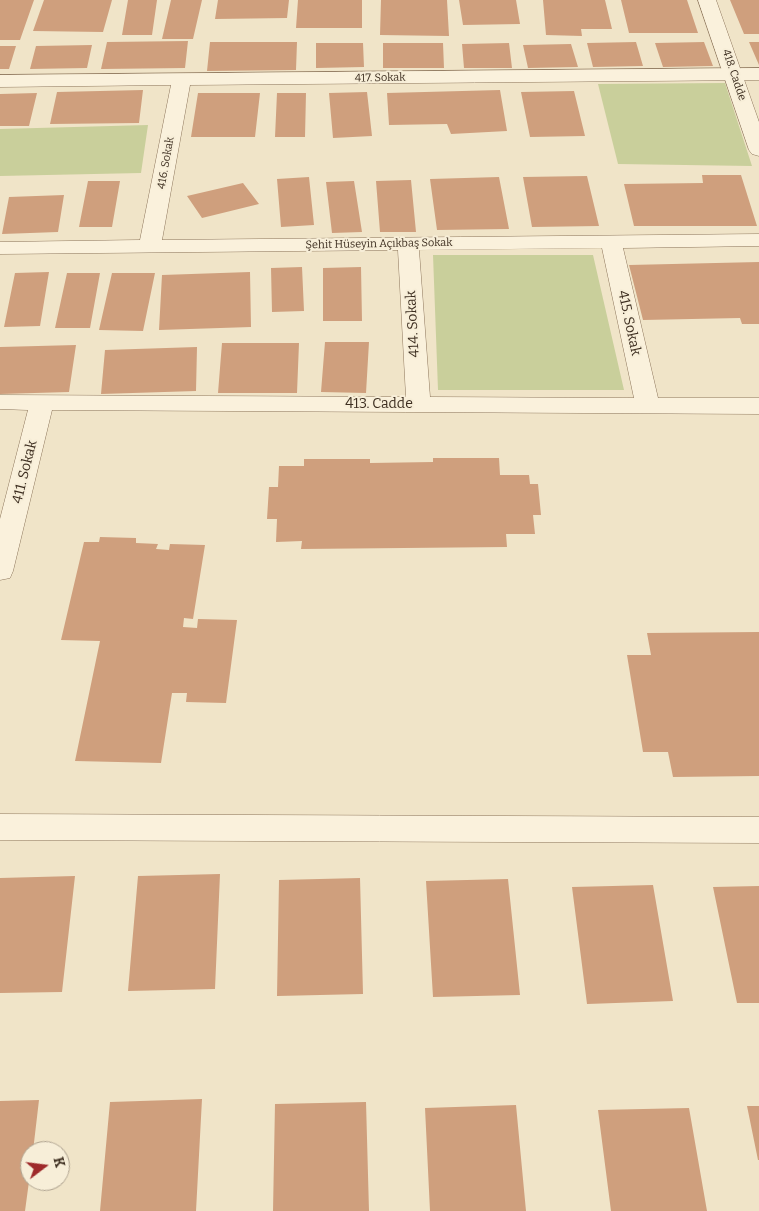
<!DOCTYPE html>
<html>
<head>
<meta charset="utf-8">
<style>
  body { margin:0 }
  #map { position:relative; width:759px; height:1211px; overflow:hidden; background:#f0e4c8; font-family:Bitter,serif }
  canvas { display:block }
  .north { position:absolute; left:20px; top:1141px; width:50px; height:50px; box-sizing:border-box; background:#f7eed8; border:1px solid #ada18e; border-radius:50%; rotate:75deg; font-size:14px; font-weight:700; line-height:20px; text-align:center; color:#3d2e20 }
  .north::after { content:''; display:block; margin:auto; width:18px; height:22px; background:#9e2a2b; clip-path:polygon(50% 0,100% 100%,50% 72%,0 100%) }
</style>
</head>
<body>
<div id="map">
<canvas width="759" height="1211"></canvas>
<div class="north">K</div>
</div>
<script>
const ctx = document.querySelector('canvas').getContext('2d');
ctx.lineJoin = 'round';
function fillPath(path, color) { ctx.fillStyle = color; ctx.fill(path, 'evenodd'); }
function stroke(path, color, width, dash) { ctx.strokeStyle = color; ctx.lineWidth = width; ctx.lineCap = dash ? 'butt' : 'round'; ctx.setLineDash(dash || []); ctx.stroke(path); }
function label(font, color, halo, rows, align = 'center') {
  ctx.font = font + ' Bitter,serif'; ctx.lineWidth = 4; ctx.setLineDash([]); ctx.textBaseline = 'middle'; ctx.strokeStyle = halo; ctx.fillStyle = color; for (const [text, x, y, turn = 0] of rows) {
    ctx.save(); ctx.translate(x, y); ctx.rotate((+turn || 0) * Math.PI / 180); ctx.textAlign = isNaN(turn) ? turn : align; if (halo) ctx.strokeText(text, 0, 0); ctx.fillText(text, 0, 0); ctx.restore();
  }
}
const green = new Path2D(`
  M725,83L752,166L618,164L598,84Z
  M148,125L141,173L0,176V129Z
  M433,255H593L624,390H438Z`);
const building = new Path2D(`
  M0,0H34L20,40H0Z
  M44,0H112L103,32L33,31Z
  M128,0H157L152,35H122Z
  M171,0H202L193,39H162Z
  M218,0H289L287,18L215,19Z
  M298,0H362V28H296Z
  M381,0H447L449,36L380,35Z
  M459,0H516L520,24L463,25Z
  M543,0H605L612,29H581L582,36L546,35Z
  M621,0H687L698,33H629Z
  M730,0H759V34H744Z
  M188,41L185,68L101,69L107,42Z
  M210,42H297L296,70L207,71Z
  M636,42L643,66L593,67L587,43Z
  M704,42L713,66L663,67L655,43Z
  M749,42H759V65Z
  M316,43H363L364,67L316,68Z
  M383,43H443L444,68H383Z
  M509,43L512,68H464L462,44Z
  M571,44L578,67L528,68L523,45Z
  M92,45L87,68L30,69L36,46Z
  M0,46H16L9,69H0Z
  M143,90L139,123L50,124L57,92Z
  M500,90L507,131L451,134L447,124L389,125L387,93Z
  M574,91L585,136L530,137L521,92Z
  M367,92L372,136L333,138L329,93Z
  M37,93L29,126H0V94Z
  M198,93H260L255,137H191Z
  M277,93H306L305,137H275Z
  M702,175H741L757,226H634L624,184L703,183Z
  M587,176L599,226L532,227L523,177Z
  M309,177L314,225L281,227L277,179Z
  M499,177L509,229L437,230L430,179Z
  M411,180L416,232H380L376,181Z
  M88,181H120L112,227H79Z
  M354,181L362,232L332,233L326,182Z
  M243,183L259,204L202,218L187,196Z
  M64,195L58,232L2,234L9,197Z
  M759,262V324H742L740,318L643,320L629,265Z
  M302,267L304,311L272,312L271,268Z
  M361,267L362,321H323V268Z
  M49,272L40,326L4,327L15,273Z
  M250,272L251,327L159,330L162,275Z
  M67,273H100L90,328H55Z
  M112,273H155L143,331L99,330Z
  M325,342H369L366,393L321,392Z
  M222,343H299L297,393H218Z
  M76,345L69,392L0,394V347Z
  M197,347L196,391L101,394L105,350Z
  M433,458H499L500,475H529L530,484H538L541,515H533L535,534H506L507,547L301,549L302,541L276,542L277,519H267L269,487H278L279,466H304V459H370V463L433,462Z
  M100,537L136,538V543L158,544L156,549L169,550L170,544L205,545L193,619L184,618L183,627L197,628L198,619L237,620L226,703L186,702L187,693H172L161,763L75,761L100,641L61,640L84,542H99Z
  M759,632V776L673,777L668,752H643L627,655H651L647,633Z
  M220,874L215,989L128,991L138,876Z
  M75,876L62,992L0,993V878Z
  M360,878L363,994L277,996L279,880Z
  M508,879L520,995L433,997L426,881Z
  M653,885L673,1001L587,1004L572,887Z
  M759,886V1003H737L713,887Z
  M202,1099L196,1211H100L110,1102Z
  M39,1100L33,1151H30V1174L25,1211H0V1101Z
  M366,1102L369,1211H273L275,1104Z
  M516,1105L526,1211H430L425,1108Z
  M747,1106H759V1160H758Z
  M689,1108L707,1211H611L598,1110Z`);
const minor = new Path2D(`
  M759,68V80L190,85L162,240L759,234V246L623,248L658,398H759V414L52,410L13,571L10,578L0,580V519L28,410L0,409V395L406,397L398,250L0,254V242L140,240L171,85L0,87V75ZM602,248L634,398L430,397L419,250Z
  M0,814L759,817V843L0,840Z`);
const tertiary = new Path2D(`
  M698,0H716L759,122V156L752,154L749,150Z`);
const farStreetnames = [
  ["418. Cadde",734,75,71],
  ["417. Sokak",380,78,-1],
  ["416. Sokak",166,163,-80],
  ["Şehit Hüseyin Açıkbaş Sokak",379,244,-1]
];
const streetNames = [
  ["415. Sokak",629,323,78],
  ["414. Sokak",413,324,-93],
  ["413. Cadde",379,404],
  ["411. Sokak",25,472,-76]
];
fillPath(green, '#c9cf9b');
fillPath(building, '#cf9f7d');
stroke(minor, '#8d765c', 1);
stroke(tertiary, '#8d765c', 1);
fillPath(minor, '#faf1dc');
fillPath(tertiary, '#faf1dc');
label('11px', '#3d2e20', '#f7eed8', farStreetnames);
label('14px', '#3d2e20', '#f7eed8', streetNames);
</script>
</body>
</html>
